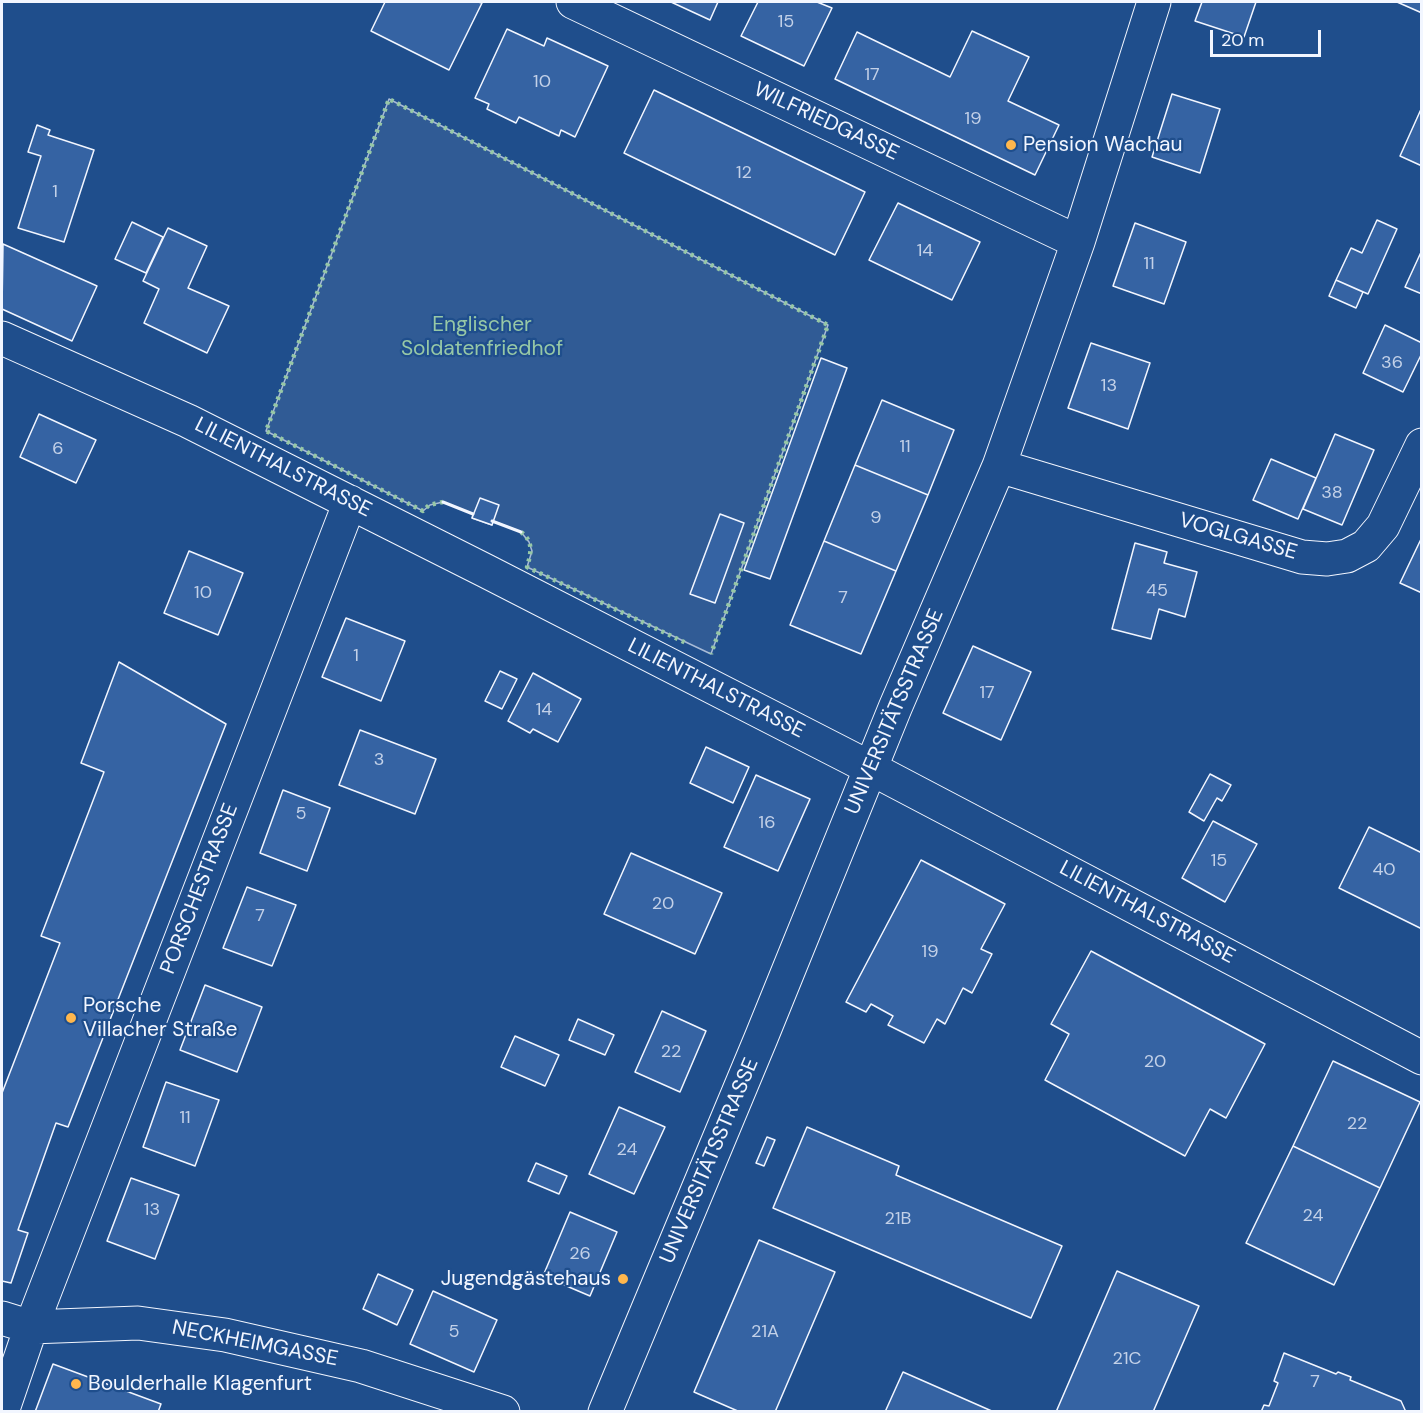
<!DOCTYPE html>
<html>
<head>
<meta charset="utf-8">
<style>
  body { margin:0 }
  #map { position:relative; width:1423px; height:1413px; overflow:hidden; background:#1f4e8c; font-family:"DM Sans",sans-serif }
  canvas { display:block }
  .frame { position:absolute; inset:0; border:3px solid #f2f6ff; pointer-events:none }
  .scale { position:absolute; left:1210px; top:30px; width:111px; height:27px; box-sizing:border-box; border:3px solid #f2f6ff; border-top:0; padding-left:8px; font-size:18px; line-height:21px; white-space:nowrap; color:#f2f6ff; -webkit-text-stroke:4px #1f4e8c; paint-order:stroke }
</style>
</head>
<body>
<div id="map">
<canvas width="1423" height="1413"></canvas>
<div class="frame"></div>
<div class="scale">20 m</div>
</div>
<script>
const ctx = document.querySelector('canvas').getContext('2d');
ctx.lineJoin = 'round';
function fillPath(path, color) { ctx.fillStyle = color; ctx.fill(path, 'evenodd'); }
function stroke(path, color, width, dash) { ctx.strokeStyle = color; ctx.lineWidth = width; ctx.lineCap = dash ? 'butt' : 'round'; ctx.setLineDash(dash || []); ctx.stroke(path); }
function label(font, color, halo, rows, align = 'center') {
  ctx.font = font + ' "DM Sans",sans-serif'; ctx.lineWidth = 4.5; ctx.setLineDash([]); ctx.textBaseline = 'middle'; ctx.strokeStyle = halo; ctx.fillStyle = color; for (const [text, x, y, turn = 0] of rows) {
    ctx.save(); ctx.translate(x, y); ctx.rotate((+turn || 0) * Math.PI / 180); ctx.textAlign = isNaN(turn) ? turn : align; if (halo) ctx.strokeText(text, 0, 0); ctx.fillText(text, 0, 0); ctx.restore();
  }
}
const built = new Path2D(`
  M389,99L828,325L711,654L527,567L532,551L529,542L521,532L493,521L492,525L472,518L473,514L443,502L430,505L423,511L266,431Z`);
const building = new Path2D(`
  M385,2H478L482,3L449,70L371,31Z
  M671,2H718L710,20Z
  M758,2H817L832,8L804,66L741,36Z
  M1202,2H1256L1244,37L1195,21Z
  M1397,2H1422V13Z
  M507,29L544,46L547,38L608,66L575,137L561,130L559,136L519,117L516,123L487,109L489,104L475,98Z
  M972,31L1029,57L1008,101L1059,125L1035,175L835,79L857,32L950,77Z
  M654,90L865,192L835,255L624,153Z
  M1172,94L1220,109L1200,173L1152,157Z
  M1422,107V166L1400,156Z
  M37,125L50,130L48,135L94,150L64,242L18,228L41,156L28,152Z
  M898,203L980,242L952,300L869,260Z
  M1377,220L1397,229L1368,294L1336,280L1351,248L1362,253Z
  M132,222L163,237L146,273L115,259Z
  M1135,223L1186,242L1164,304L1113,286Z
  M168,228L207,246L188,288L229,306L207,353L144,323L159,289L143,281Z
  M3,244L97,286L72,341L2,309Z
  M1422,250V294L1405,287Z
  M1336,280L1363,292L1356,308L1329,296Z
  M1385,325L1422,343V353L1403,392L1363,373Z
  M1091,343L1150,363L1128,429L1068,408Z
  M821,358L847,368L770,579L744,570Z
  M882,400L954,430L928,495L855,465Z
  M39,414L96,440L76,483L20,457Z
  M1335,434L1374,450L1342,525L1303,509Z
  M1271,459L1316,478L1298,519L1253,500Z
  M855,465L928,495L896,571L824,541Z
  M480,498L499,505L492,525L472,518Z
  M720,514L744,523L715,603L690,594Z
  M1422,537V593L1400,583Z
  M824,541L896,571L861,654L790,625Z
  M1135,543L1167,552L1164,563L1197,572L1185,617L1159,609L1151,639L1112,629Z
  M189,551L243,573L218,635L164,613Z
  M346,618L405,641L381,701L322,677Z
  M973,646L1031,672L1001,740L943,713Z
  M119,662L226,724L68,1127L56,1123L18,1230L28,1233L11,1283L2,1281V1093L60,943L41,936L104,772L81,763Z
  M500,671L517,679L502,709L485,701Z
  M533,673L581,699L558,742L533,729L530,733L508,721Z
  M360,730L436,759L415,814L339,785Z
  M706,747L749,767L733,803L690,783Z
  M1210,774L1231,785L1222,801L1217,798L1204,821L1189,812Z
  M756,775L810,799L778,871L724,847Z
  M283,790L330,808L307,871L260,853Z
  M1213,821L1257,844L1225,902L1182,878Z
  M1369,827L1422,853V929L1339,888Z
  M631,853L722,893L695,954L604,914Z
  M921,860L1005,904L981,949L992,954L972,993L963,988L945,1024L937,1019L924,1043L888,1025L893,1016L871,1004L866,1012L846,1002Z
  M247,887L296,905L272,966L223,948Z
  M1091,951L1265,1044L1226,1118L1210,1109L1185,1156L1045,1080L1069,1034L1051,1024Z
  M205,985L262,1007L237,1072L180,1050Z
  M662,1011L706,1031L680,1092L635,1072Z
  M578,1019L614,1035L605,1055L569,1040Z
  M515,1036L559,1055L545,1086L501,1067Z
  M1333,1061L1420,1102L1380,1188L1293,1146Z
  M166,1082L219,1100L195,1166L143,1147Z
  M619,1107L665,1127L634,1194L589,1174Z
  M807,1127L899,1166L896,1175L1062,1246L1031,1318L773,1208Z
  M767,1137L775,1140L764,1166L756,1163Z
  M1293,1146L1380,1188L1334,1285L1246,1243Z
  M536,1163L567,1176L559,1194L528,1181Z
  M131,1178L179,1195L155,1259L107,1241Z
  M570,1212L617,1232L590,1296L543,1276Z
  M759,1240L835,1272L775,1412H740L694,1392Z
  M1117,1271L1199,1306L1153,1412H1056Z
  M378,1274L413,1290L397,1325L363,1309Z
  M433,1291L497,1320L474,1372L410,1344Z
  M1284,1353L1336,1374L1338,1372L1351,1377L1350,1380L1401,1401L1406,1412H1261L1264,1405L1269,1406L1278,1383L1274,1381Z
  M53,1364L161,1404L158,1412H35Z
  M903,1372L994,1412H885Z`);
const minor = new Path2D(`
  M573,2L1078,242
  M2,338L188,421L486,571L851,758L1422,1058
  M999,466L1302,557L1327,559L1347,556L1366,546L1383,526L1422,445
  M2,1318L31,1327L138,1323L225,1335L361,1366L503,1412
  M2,1412L31,1327L350,502
  M605,1412L761,1038L895,708L999,466L1078,242L1154,2`);
const hedge = new Path2D(`
  M443,502L429,505L423,511L266,431L389,99L828,325L711,654
  M521,532C534,542 531,553 527,567L686,643`);
const wall = new Path2D(`
  M443,502L473,514
  M492,521L521,532`);
const markers = [
  [1011,145,6,"#ffb74d"],
  [71,1018,6,"#ffb74d"],
  [623,1279,6,"#ffb74d"],
  [76,1384,6,"#ffb74d"]
];
const numberNames = [
  ["15",786,22],
  ["17",872,75],
  ["10",542,82],
  ["19",973,119],
  ["12",744,173],
  ["1",55,192],
  ["14",925,251],
  ["11",1149,264],
  ["36",1392,363],
  ["13",1109,386],
  ["11",905,447],
  ["6",58,449],
  ["38",1332,493],
  ["9",876,518],
  ["45",1157,591],
  ["10",203,593],
  ["7",843,598],
  ["1",356,656],
  ["17",987,693],
  ["14",544,710],
  ["3",379,760],
  ["5",301,814],
  ["16",767,823],
  ["15",1219,861],
  ["40",1384,870],
  ["20",663,904],
  ["7",260,916],
  ["19",930,952],
  ["22",671,1052],
  ["20",1155,1062],
  ["11",185,1118],
  ["22",1357,1124],
  ["24",627,1150],
  ["13",152,1210],
  ["24",1313,1216],
  ["21B",898,1219],
  ["26",580,1254],
  ["5",454,1332],
  ["21A",765,1332],
  ["21C",1127,1359],
  ["7",1315,1382]
];
const streetNames = [
  ["WILFRIEDGASSE",826,122,25],
  ["LILIENTHALSTRASSE",283,468,27],
  ["VOGLGASSE",1238,537,16],
  ["LILIENTHALSTRASSE",716,689,27],
  ["UNIVERSITÄTSSTRASSE",895,712,-67],
  ["PORSCHESTRASSE",200,889,-69],
  ["LILIENTHALSTRASSE",1147,913,28],
  ["UNIVERSITÄTSSTRASSE",710,1161,-67],
  ["NECKHEIMGASSE",255,1344,11]
];
const poiNames = [
  ["Pension Wachau",1023,145],
  ["Porsche",83,1006],
  ["Villacher Straße",83,1030],
  ["Jugendgästehaus",611,1279,"right"],
  ["Boulderhalle Klagenfurt",88,1384]
];
const parkNames = [
  ["Englischer",482,325],
  ["Soldatenfriedhof",482,349]
];
fillPath(built, '#305b95');
stroke(built, '#a8bbd7', 1.5);
fillPath(building, '#3563a3');
stroke(building, '#f2f6ff', 1.5);
stroke(minor, '#f2f6ff', 35);
stroke(minor, '#1f4e8c', 33);
stroke(hedge, '#97c8a6', 4.5, [3, 4.5]);
stroke(wall, '#f2f6ff', 3);
for (const [x, y, r, color] of markers) { const dot = new Path2D(); dot.arc(x, y, r, 0, 2 * Math.PI); ctx.fillStyle = color; ctx.fill(dot); stroke(dot, '#1f4e8c', 2); }
label('18px', '#c3d1e8', null, numberNames);
label('21px', '#f2f6ff', '#1f4e8c', streetNames);
label('21px', '#f2f6ff', '#1f4e8c', poiNames, 'left');
label('21px', '#97c8a6', '#1f4e8c', parkNames);
</script>
</body>
</html>
